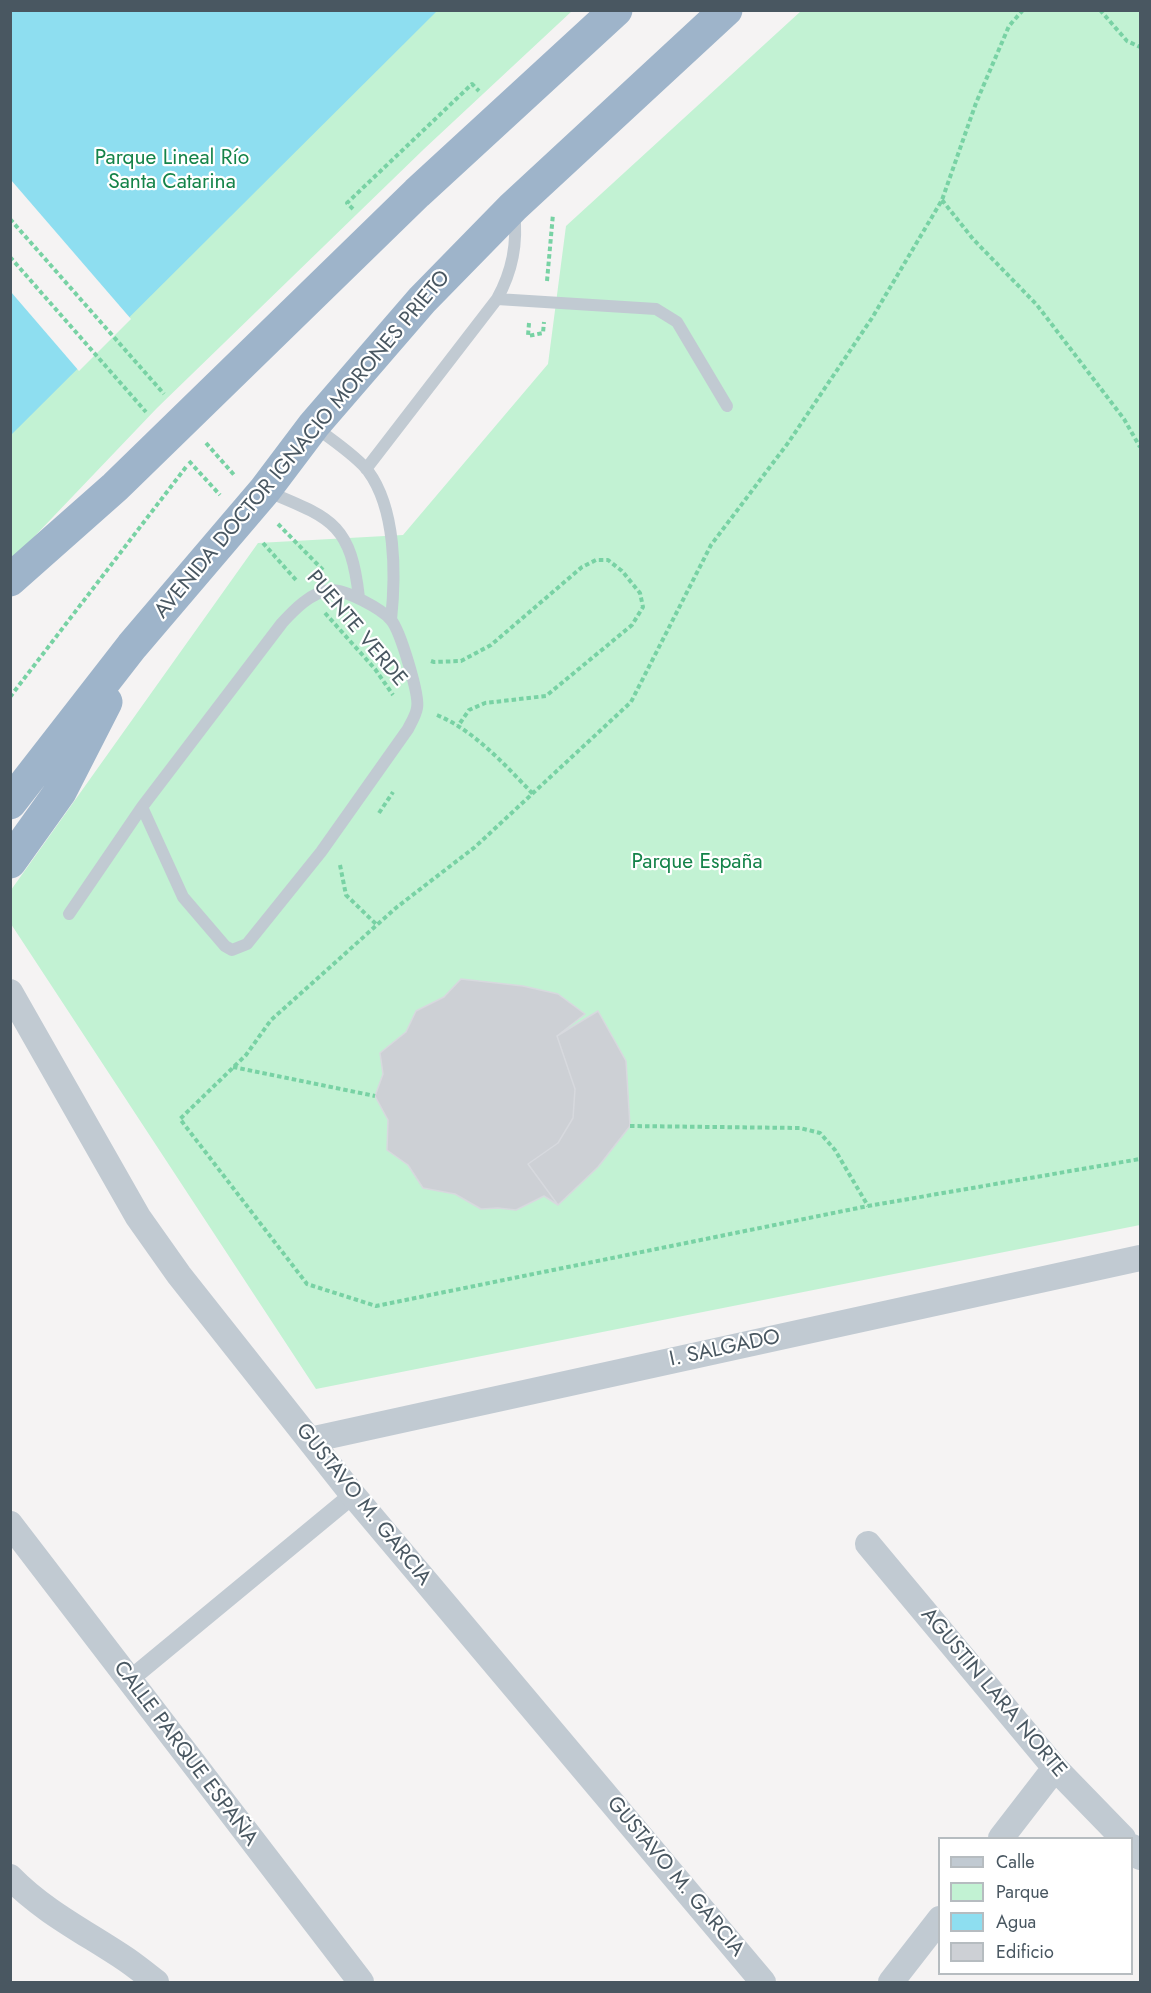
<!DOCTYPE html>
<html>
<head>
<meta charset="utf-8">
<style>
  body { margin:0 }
  #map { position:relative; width:1151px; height:1993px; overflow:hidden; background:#f5f3f3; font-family:Jost,sans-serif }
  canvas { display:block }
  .frame { position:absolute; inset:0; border:12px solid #495761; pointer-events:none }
  .legend { position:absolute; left:938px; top:1837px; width:195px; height:138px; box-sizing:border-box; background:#fff; border:2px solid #b6bcc0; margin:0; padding:8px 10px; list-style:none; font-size:18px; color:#495761 }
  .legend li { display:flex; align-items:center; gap:12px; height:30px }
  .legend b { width:30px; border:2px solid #b6bcc0 }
</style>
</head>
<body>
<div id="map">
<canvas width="1151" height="1993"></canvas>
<div class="frame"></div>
<ul class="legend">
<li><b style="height:8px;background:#c1cad2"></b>Calle</li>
<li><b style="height:16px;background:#c2f2d3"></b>Parque</li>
<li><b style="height:16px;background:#8edef0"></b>Agua</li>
<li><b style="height:16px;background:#cdd0d5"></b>Edificio</li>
</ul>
</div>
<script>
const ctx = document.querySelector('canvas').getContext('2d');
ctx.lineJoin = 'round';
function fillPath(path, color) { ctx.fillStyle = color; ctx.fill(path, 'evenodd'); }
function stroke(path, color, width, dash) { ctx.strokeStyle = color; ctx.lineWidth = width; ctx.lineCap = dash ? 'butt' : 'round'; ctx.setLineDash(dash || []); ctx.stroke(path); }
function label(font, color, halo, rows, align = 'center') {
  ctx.font = font + ' Jost,sans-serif'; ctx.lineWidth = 4.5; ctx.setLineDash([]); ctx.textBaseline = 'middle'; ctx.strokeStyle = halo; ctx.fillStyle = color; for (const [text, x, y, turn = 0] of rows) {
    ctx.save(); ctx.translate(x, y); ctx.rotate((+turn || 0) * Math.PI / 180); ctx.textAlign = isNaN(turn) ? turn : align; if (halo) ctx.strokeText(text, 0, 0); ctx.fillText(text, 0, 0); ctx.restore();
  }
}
const green = new Path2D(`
  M11,11H572L424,149L157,408L11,561Z
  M801,11H1140V1225L316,1389L11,924V890L258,543L403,535L548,364L566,226Z`);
const water = new Path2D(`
  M11,11H437L11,435Z`);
const pier = new Path2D(`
  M11,180L131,319L79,371L11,292Z`);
const building = new Path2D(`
  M461,979L523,986L558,994L585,1014L557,1036L575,1089L573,1118L558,1143L528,1164L558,1205L544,1196L516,1210L498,1208L481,1209L455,1194L423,1188L408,1165L387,1150L388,1120L375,1096L383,1074L380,1053L406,1032L416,1011L444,997Z
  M598,1011L626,1061L630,1126L598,1167L558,1205L528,1164L558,1143L573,1118L575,1089L557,1036Z`);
const path = new Path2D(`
  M1023,10L1009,26L976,103L942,200L872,318L788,443L711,545L631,702L475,847L397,907L271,1020L246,1055L180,1119L307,1284L376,1306L868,1206L1140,1159
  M1100,10L1127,41L1140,47
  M942,200L973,239L1037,305L1124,419L1140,447
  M353,209L347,203L472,84L479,91
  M10,219L164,394
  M10,257L146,412
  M547,281L553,214
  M529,323L528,336L543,333L544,322
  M206,443L235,476
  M189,461L220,495
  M278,524L323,570
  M263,543L296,580
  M325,613L375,669L393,695
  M431,661L434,662L461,661L491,645L582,567L596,560H608L622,571L640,593L643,607L632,625L546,696L485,703L469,710L458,726
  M10,697L186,467
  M437,715C475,731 505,765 533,794
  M379,813L393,792
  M340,865L346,895L377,925
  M233,1067L375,1096
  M630,1126L800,1128L820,1133L835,1150L868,1206`);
const service = new Path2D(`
  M497,299L656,309L677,322L727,406
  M314,426C329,438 357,456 368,471C396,509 396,574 391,620
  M366,469L497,299C512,272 518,244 514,213
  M266,491C331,518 351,523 359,598
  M69,914L142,807L282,623C294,610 311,592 330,590C345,589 382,609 391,620C400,630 420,696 417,708C416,715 411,723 408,729L321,852L247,944L232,950L225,946L183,897L142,807`);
const pedestrian = new Path2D(`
  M129,1680L353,1495`);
const minor = new Path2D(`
  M10,992L138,1217L179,1275L353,1495L763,1982
  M310,1440L1140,1258
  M10,1524L361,1982
  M868,1544L1055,1768L1123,1838
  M1001,1838L1055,1768
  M1132,1847L1140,1857
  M10,1877C44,1912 87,1933 127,1960C137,1967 147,1975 156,1982
  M891,1982L940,1919`);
const trunk = new Path2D(`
  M10,580L115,487L417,193L616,10
  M10,803L132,646L265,490L314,425L422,300L513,207L726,10
  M10,862L60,792L106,702`);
const parkNames = [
  ["Parque Lineal Río",172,159],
  ["Santa Catarina",172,183],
  ["Parque España",697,863]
];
const streetNames = [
  ["AVENIDA DOCTOR IGNACIO MORONES PRIETO",303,445,-50],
  ["PUENTE VERDE",356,629,50],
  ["I. SALGADO",725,1349,-12],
  ["GUSTAVO M. GARCIA",363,1505,51],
  ["AGUSTIN LARA NORTE",993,1693,50],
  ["CALLE PARQUE ESPAÑA",185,1754,53],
  ["GUSTAVO M. GARCIA",675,1877,50]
];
fillPath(green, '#c2f2d3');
fillPath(water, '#8edef0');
fillPath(pier, '#f5f3f3');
fillPath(building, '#cdd0d5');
stroke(building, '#d7d9de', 1.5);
stroke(path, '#78d2a4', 4, [4.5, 3]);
stroke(service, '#c1cad2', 12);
stroke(pedestrian, '#c1cad2', 18);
stroke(minor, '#c1cad2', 26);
stroke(trunk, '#9eb4ca', 33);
label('21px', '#148349', '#fff', parkNames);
label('21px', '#495761', '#fff', streetNames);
</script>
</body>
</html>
